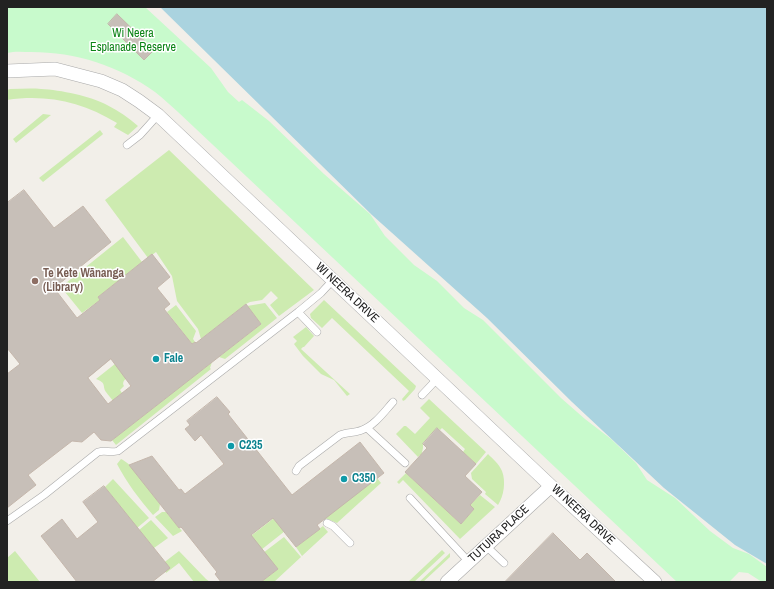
<!DOCTYPE html>
<html>
<head>
<meta charset="utf-8">
<style>
  body { margin:0 }
  #map { position:relative; width:774px; height:589px; overflow:hidden; background:#f2efe9; font-family:"Archivo Narrow",sans-serif }
  canvas { display:block }
  .frame { position:absolute; inset:0; border:8px solid #222; pointer-events:none }
</style>
</head>
<body>
<div id="map">
<canvas width="774" height="589"></canvas>
<div class="frame"></div>
</div>
<script>
const ctx = document.querySelector('canvas').getContext('2d');
ctx.lineJoin = 'round';
function fillPath(path, color) { ctx.fillStyle = color; ctx.fill(path, 'evenodd'); }
function stroke(path, color, width, dash) { ctx.strokeStyle = color; ctx.lineWidth = width; ctx.lineCap = dash ? 'butt' : 'round'; ctx.setLineDash(dash || []); ctx.stroke(path); }
function label(font, color, halo, rows, align = 'center') {
  ctx.font = font + ' "Archivo Narrow",sans-serif'; ctx.lineWidth = 3; ctx.setLineDash([]); ctx.textBaseline = 'middle'; ctx.strokeStyle = halo; ctx.fillStyle = color; for (const [text, x, y, turn = 0] of rows) {
    ctx.save(); ctx.translate(x, y); ctx.rotate((+turn || 0) * Math.PI / 180); ctx.textAlign = isNaN(turn) ? turn : align; if (halo) ctx.strokeText(text, 0, 0); ctx.fillText(text, 0, 0); ctx.restore();
  }
}
const grass = new Path2D(`
  M10,89C20,89 31,88 41,89C61,90 90,96 107,105C119,111 129,118 138,126L128,135L114,127L117,123C82,102 47,94 7,100V90Z
  M43,114L51,115L16,143L13,139Z
  M100,130L103,134L102,135L43,182L39,178Z
  M169,150L314,290L279,316L270,305L278,298L271,291L262,300L250,302L246,304L201,339L198,329L177,301L172,276L156,252L148,258L105,200Z
  M123,237L142,262L98,297L100,300L82,313L61,287Z
  M324,300L416,386L415,389L405,400L403,401L402,399L409,391L332,318L322,328L311,318L310,314Z
  M265,303L277,318L225,359L219,357L261,324L247,306Z
  M176,305L196,331L193,339L195,342L192,344L167,312Z
  M306,327L314,336L304,347H303L301,349L350,394L347,396L334,380L321,374L303,356L294,344L297,341L293,337Z
  M130,352L126,379C124,380 122,383 124,386L120,390L122,393L113,401C111,398 108,395 106,392C102,386 107,383 96,379Z
  M212,362L210,368L211,369L116,445L112,440Z
  M429,399L486,452L476,464L463,452L465,449L442,428L440,430L437,428L423,443V448L421,457L420,455L418,457L396,434L404,426H406L415,434L430,418L420,408Z
  M488,454C493,459 499,464 502,471C506,481 504,496 498,505L485,494L486,492L472,479L471,473Z
  M121,459L123,460L130,465L160,504L159,510L153,515C139,499 127,483 117,464Z
  M406,473L461,524L474,509L470,505L480,495L495,507L460,539L403,480L399,484L397,482Z
  M377,478L381,483L337,523L320,516Z
  M113,479L149,518L137,528L105,487Z
  M162,512H166L182,531L173,536L155,517Z
  M274,518L285,531L261,550L243,542Z
  M151,520L168,538L154,548L139,530Z
  M323,526L328,532L302,556L296,547Z
  M284,537L301,557L274,582H261L278,569L263,553Z
  M442,550L445,553L414,582H408Z
  M15,551L40,582H7V558Z
  M179,551L206,579L210,582H194L179,563L166,573L162,564Z
  M450,553V557L423,582H419Z`);
const park = new Path2D(`
  M7,7H145L211,68L228,92L239,102L242,100L269,121L324,174L370,214L385,236L414,265L437,281L464,308L483,320L561,398L585,419L611,439L636,463L647,480L675,498L710,531L733,548L749,554L767,567V582H762L748,573L739,572L729,582H677L178,112C170,105 163,98 155,92C119,66 76,52 31,52C23,52 15,51 7,53Z`);
const water = new Path2D(`
  M160,7H767V564L735,545L664,488L572,402L487,318L372,215Z`);
const building = new Path2D(`
  M117,14L154,50L144,60L108,24Z
  M24,190L54,228L83,206L111,242L54,288L77,318L100,300L98,297L152,254L170,277L157,288L170,304L164,309L192,344L195,342L196,343L246,304L261,324L111,441L101,440L94,432L82,442L72,441L28,475L36,485L7,508V374L20,364L7,348V203ZM111,359L131,386L108,404L88,378Z
  M217,397L230,412L228,414L292,495L360,442L384,473L317,525L320,529L296,547L273,518L251,535L278,569L261,582H221L215,574L217,572L182,528L181,527L179,528L129,465L152,456L179,490L181,489L185,494L224,464L201,435L195,441L185,429L190,425L187,421Z
  M437,428L476,464L465,476L482,492L470,505L474,509L461,524L405,472L427,448L423,444Z
  M104,486L170,568L152,582H77L41,536L62,519L77,539L98,522L83,502Z
  M553,533L580,560L587,553L616,582H505Z`);
const service = new Path2D(`
  M127,145L140,135L158,115
  M298,312L317,332
  M422,395L438,378
  M367,428L405,463
  M296,471L299,466L340,435C347,432 355,433 362,430C375,425 384,412 393,402
  M410,498L469,562
  M7,521L44,495L98,452C105,450 111,453 118,451L298,312L321,293L333,280
  M327,523L333,526L350,543
  M486,546L504,563`);
const minor = new Path2D(`
  M7,71L55,69L101,81L122,90L139,101L158,115L551,486L655,582
  M447,582L551,486`);
const markers = [
  [35,281,4,"#8d6e63"],
  [156,359,4,"#0f9aa8"],
  [231,446,4,"#0f9aa8"],
  [344,479,4,"#0f9aa8"]
];
const parkNames = [
  ["Wi Neera",133,34],
  ["Esplanade Reserve",133,48]
];
const educationNames = [
  ["Te Kete Wānanga",43,274],
  ["(Library)",43,288]
];
const streetNames = [
  ["WI NEERA DRIVE",347,293,43],
  ["WI NEERA DRIVE",583,515,43],
  ["TUTUIRA PLACE",499,534,-43]
];
const cultureNames = [
  ["Fale",164,359],
  ["C235",239,446],
  ["C350",352,479]
];
fillPath(grass, '#cdebb0');
fillPath(park, '#c8facc');
fillPath(water, '#aad3df');
fillPath(building, '#c7bfb8');
stroke(building, '#c4b6ab', 1);
stroke(service, '#a9a9a9', 8);
stroke(minor, '#a9a9a9', 14);
stroke(service, '#fff', 7);
stroke(minor, '#fff', 13);
for (const [x, y, r, color] of markers) { const dot = new Path2D(); dot.arc(x, y, r, 0, 2 * Math.PI); ctx.fillStyle = color; ctx.fill(dot); stroke(dot, '#fff', 1.5); }
label('12px', '#0c8416', '#fff', parkNames);
label('bold 12px', '#785e54', '#fff', educationNames, 'left');
label('12px', '#222', '#fff', streetNames);
label('bold 12px', '#0d838f', '#fff', cultureNames, 'left');
</script>
</body>
</html>
